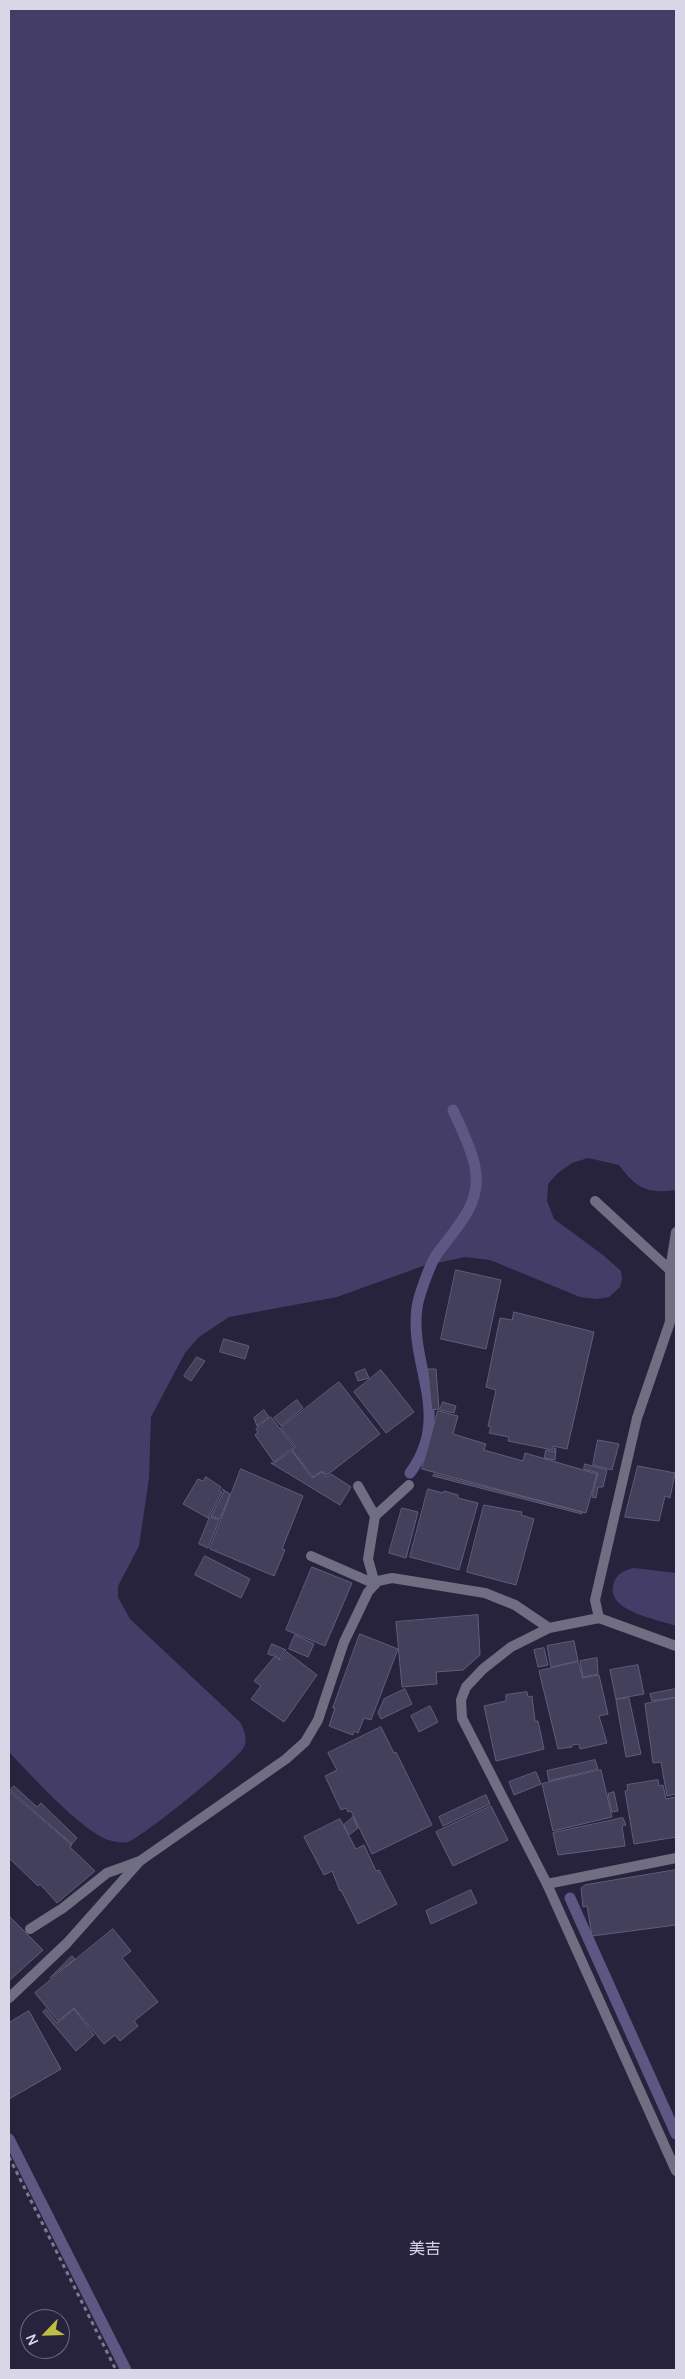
<!DOCTYPE html>
<html>
<head>
<meta charset="utf-8">
<style>
  body { margin:0 }
  #map { position:relative; width:685px; height:2379px; overflow:hidden; background:#27233c; font-family:Manrope,sans-serif }
  canvas { display:block }
  .frame { position:absolute; inset:0; border:10px solid #d8d6e7; pointer-events:none }
  .north { position:absolute; left:20px; top:2309px; width:50px; height:50px; box-sizing:border-box; background:#27233c; border:1px solid #6e6b80; border-radius:50%; rotate:246deg; font-size:14px; font-weight:700; line-height:20px; text-align:center; color:#d8d6e7 }
  .north::after { content:''; display:block; margin:auto; width:18px; height:22px; background:#bebf42; clip-path:polygon(50% 0,100% 100%,50% 72%,0 100%) }
</style>
</head>
<body>
<div id="map">
<canvas width="685" height="2379"></canvas>
<div class="frame"></div>
<div class="north">N</div>
</div>
<script>
const ctx = document.querySelector('canvas').getContext('2d');
ctx.lineJoin = 'round';
function fillPath(path, color) { ctx.fillStyle = color; ctx.fill(path, 'evenodd'); }
function stroke(path, color, width, dash) { ctx.strokeStyle = color; ctx.lineWidth = width; ctx.lineCap = dash ? 'butt' : 'round'; ctx.setLineDash(dash || []); ctx.stroke(path); }
function label(font, color, halo, rows, align = 'center') {
  ctx.font = font + ' Manrope,"Noto Sans JP",sans-serif'; ctx.lineWidth = 4; ctx.setLineDash([]); ctx.textBaseline = 'middle'; ctx.strokeStyle = halo; ctx.fillStyle = color; for (const [text, x, y, turn = 0] of rows) {
    ctx.save(); ctx.translate(x, y); ctx.rotate((+turn || 0) * Math.PI / 180); ctx.textAlign = isNaN(turn) ? turn : align; if (halo) ctx.strokeText(text, 0, 0); ctx.fillText(text, 0, 0); ctx.restore();
  }
}
const green = new Path2D(`
  M9,9H676V1190C647,1194 636,1188 619,1165L588,1158L572,1163L558,1173L548,1184L547,1201L554,1219L603,1255L621,1271L622,1279L620,1287L609,1297L597,1299L580,1297L490,1260L465,1257L423,1266L337,1297L229,1317L199,1337L185,1353L151,1417L149,1478L139,1546L118,1586V1597L130,1619L240,1722C244,1730 248,1739 244,1747C237,1761 146,1834 130,1841C125,1844 117,1842 112,1841C86,1836 29,1773 9,1752Z
  M634,1568L676,1573V1626C658,1619 608,1612 613,1586C616,1573 623,1571 634,1568Z`);
const stream = new Path2D(`
  M410,1473C453,1415 409,1367 417,1307C419,1295 430,1264 437,1254C456,1227 483,1204 475,1167C471,1147 461,1128 453,1110
  M570,1898L676,2134
  M9,2139L126,2370`);
const building = new Path2D(`
  M456,1270L501,1280L486,1349L441,1339Z
  M514,1312L594,1332L567,1449L553,1446V1450L508,1441L509,1437L489,1433L491,1427L488,1426L496,1390L486,1387L500,1318L512,1320Z
  M224,1339L249,1346L245,1359L220,1352Z
  M197,1357L205,1361L191,1381L184,1376Z
  M365,1369L369,1378L358,1381L355,1373Z
  M428,1369H436L439,1409L432,1410Z
  M381,1370L414,1412L386,1433L354,1392Z
  M339,1382L380,1434L327,1475L322,1471L313,1477L292,1450L296,1447L281,1428Z
  M297,1400L303,1408L281,1426L274,1418Z
  M443,1402L456,1406L454,1413L440,1410Z
  M264,1410L269,1417L257,1426L254,1418Z
  M438,1411L458,1416L453,1434L486,1444L484,1450L523,1461L525,1453L597,1474L586,1513L422,1469Z
  M271,1417L294,1447L274,1462L255,1435L258,1432L256,1429Z
  M598,1440L619,1444L612,1470L593,1465Z
  M555,1448L556,1449L555,1460L544,1458L546,1450L554,1452Z
  M292,1451L312,1478L322,1472L327,1477L331,1474L351,1487L340,1505L271,1463H274Z
  M585,1464L607,1470L603,1487H598L596,1498L592,1497L598,1473L584,1469Z
  M638,1466L675,1473L670,1498L665,1496L659,1521L625,1517Z
  M241,1469L303,1496L282,1549L285,1550L274,1576L210,1549Z
  M434,1474L582,1512V1514L433,1476Z
  M206,1477L221,1487L219,1490L222,1492L208,1518L183,1504L198,1479L203,1481Z
  M222,1489L230,1494L220,1519L211,1516L224,1492Z
  M428,1489L443,1493L444,1491L458,1495V1498L478,1503L459,1570L410,1557Z
  M484,1505L522,1512L521,1515L534,1519L516,1585L467,1572Z
  M402,1508L418,1512L406,1558L389,1553Z
  M210,1517L219,1520L208,1548L199,1544Z
  M205,1556L250,1579L241,1598L195,1575Z
  M312,1567L352,1583L325,1646L286,1630Z
  M478,1615L480,1655L463,1670L436,1672L437,1684L402,1687L396,1622Z
  M360,1634L398,1649L371,1720L364,1718L358,1733L354,1731L353,1735L329,1726L335,1708H333Z
  M295,1635L314,1644L308,1657L289,1649Z
  M574,1641L578,1661L551,1667L547,1646Z
  M272,1644L286,1650L279,1659L275,1654L273,1656L268,1654Z
  M544,1648L548,1665L538,1667L534,1650Z
  M287,1652L317,1675L284,1722L251,1699L261,1686L254,1681L275,1656L280,1660Z
  M597,1658L598,1674L583,1677L580,1661Z
  M578,1662L583,1678L599,1675L608,1714L599,1716L607,1743L580,1749L579,1744L572,1745V1747L558,1749L539,1671Z
  M638,1665L644,1694L616,1699L610,1670Z
  M405,1689L412,1704L381,1719L378,1713L384,1699Z
  M676,1689V1697L652,1701L650,1694Z
  M527,1692L528,1697L532,1696L535,1721H538L544,1749L496,1761L484,1706L506,1701V1695Z
  M629,1698L641,1754L626,1757L616,1700Z
  M676,1698V1794L667,1796L661,1762L653,1763L645,1704Z
  M430,1706L438,1722L419,1732L411,1716Z
  M381,1727L394,1753L396,1752L432,1825L372,1854L351,1811L348,1812L346,1808L341,1810L325,1776L337,1770L328,1753Z
  M595,1760L598,1769L549,1781L547,1771Z
  M601,1770L612,1817L553,1831L542,1784Z
  M536,1772L541,1784L514,1795L509,1782Z
  M658,1780L659,1786L663,1785L666,1799L676,1797V1837L634,1844L625,1791L628,1790L627,1785Z
  M14,1786L37,1807L41,1803L77,1838L72,1844L10,1790Z
  M9,1791L72,1845L70,1847L95,1871L57,1903L40,1884L38,1886L9,1858Z
  M614,1792L618,1811L612,1812L608,1794Z
  M486,1795L490,1804L443,1826L439,1817Z
  M491,1806L508,1840L453,1866L436,1832Z
  M353,1817L358,1828L349,1835L344,1825Z
  M623,1818L626,1825L622,1826L625,1846L558,1855L553,1833Z
  M340,1819L356,1849L364,1845L376,1871L379,1870L397,1904L358,1924L341,1890L340,1891L332,1871L324,1875L304,1837Z
  M676,1870V1925L592,1936L587,1906L583,1907L581,1888L585,1885Z
  M471,1890L477,1903L431,1924L426,1911Z
  M9,1916L43,1950L9,1981Z
  M113,1929L131,1951L122,1958L158,2002L134,2021L138,2026L120,2041L115,2035L104,2044L74,2008L58,2021L35,1993Z
  M72,1956L75,1959L50,1978Z
  M46,2009L57,2023L74,2009L94,2035L76,2051L43,2012Z
  M29,2011L61,2069L9,2099V2023Z`);
const path = new Path2D(`
  M9,2157L116,2370`);
const service = new Path2D(`
  M595,1201L670,1270
  M670,1270L676,1232
  M358,1486L375,1516
  M311,1556L375,1584
  M375,1584L368,1559L375,1516L409,1485
  M547,1884L676,1858
  M30,1929L63,1908L107,1873L140,1861`);
const minor = new Path2D(`
  M599,1618L595,1600L637,1418L670,1322V1270
  M676,1646L599,1618L549,1628L511,1647L483,1669L466,1687L461,1700L462,1718L547,1884L676,2171
  M9,1998L67,1943L140,1861L286,1759L305,1742L318,1720L344,1642L368,1592L378,1581L392,1578L485,1593L515,1605L549,1628`);
const quarterNames = [
  ["美吉",425,2250]
];
fillPath(green, '#443d68');
stroke(stream, '#5d5784', 11);
fillPath(building, '#43405b');
stroke(building, '#605d79', 1);
stroke(path, '#7d7a8f', 3, [4, 4]);
stroke(service, '#6f6e82', 10);
stroke(minor, '#6f6e82', 10);
label('16px', '#d8d6e7', '#27233c', quarterNames);
</script>
</body>
</html>
